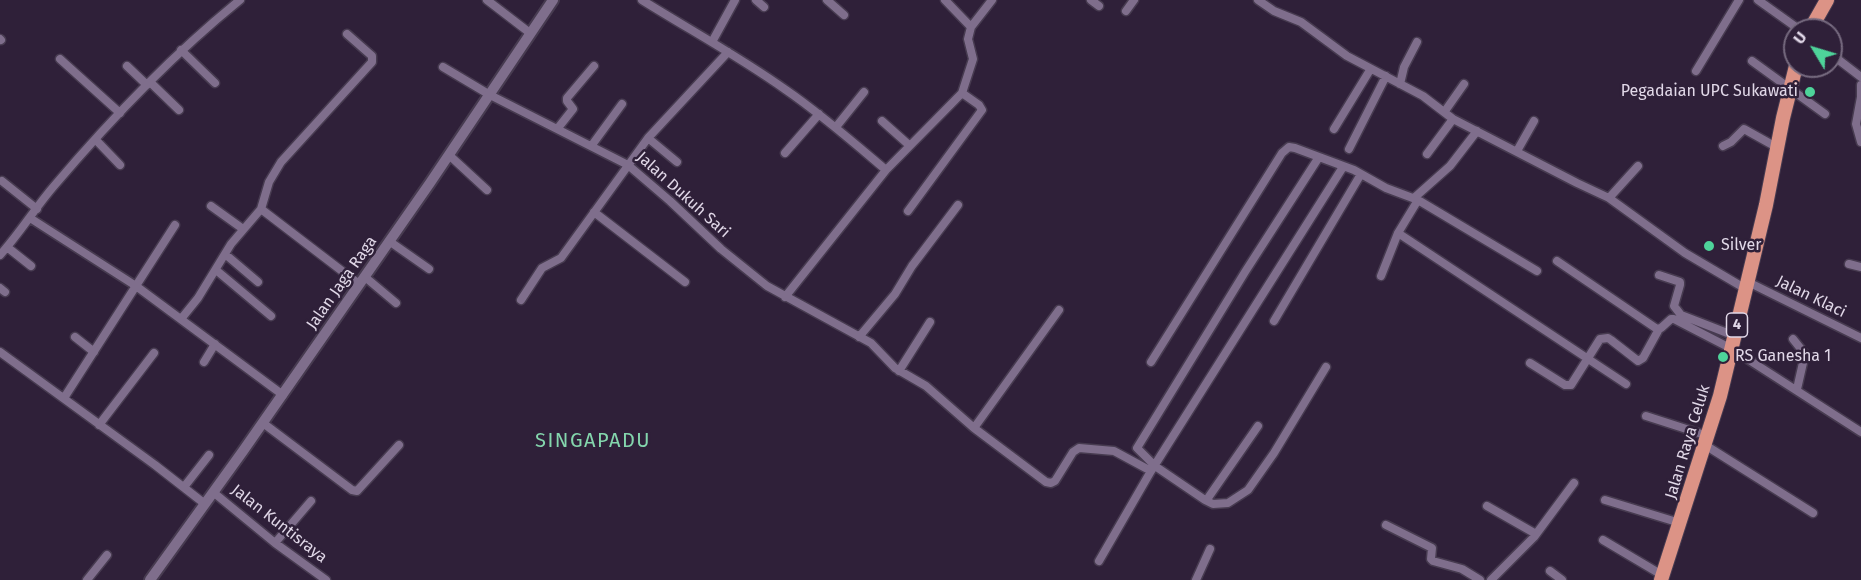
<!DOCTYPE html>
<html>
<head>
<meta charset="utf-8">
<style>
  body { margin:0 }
  #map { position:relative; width:1861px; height:580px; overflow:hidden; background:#2f2039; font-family:"Fira Sans",sans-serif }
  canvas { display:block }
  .north { position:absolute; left:1783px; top:18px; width:60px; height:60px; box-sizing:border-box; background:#2f2039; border:2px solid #766a7f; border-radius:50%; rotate:308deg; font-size:16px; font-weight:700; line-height:24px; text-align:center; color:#e1d8e8 }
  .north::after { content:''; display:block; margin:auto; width:21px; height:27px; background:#4ed39a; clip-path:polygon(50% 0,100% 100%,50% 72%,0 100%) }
</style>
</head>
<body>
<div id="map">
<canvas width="1861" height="580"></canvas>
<div class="north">U</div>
</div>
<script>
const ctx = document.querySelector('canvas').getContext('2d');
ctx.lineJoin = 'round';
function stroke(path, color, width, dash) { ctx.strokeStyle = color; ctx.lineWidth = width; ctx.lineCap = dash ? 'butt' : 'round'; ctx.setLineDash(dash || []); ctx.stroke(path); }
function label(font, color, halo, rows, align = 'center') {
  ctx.font = font + ' "Fira Sans",sans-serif'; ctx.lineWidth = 5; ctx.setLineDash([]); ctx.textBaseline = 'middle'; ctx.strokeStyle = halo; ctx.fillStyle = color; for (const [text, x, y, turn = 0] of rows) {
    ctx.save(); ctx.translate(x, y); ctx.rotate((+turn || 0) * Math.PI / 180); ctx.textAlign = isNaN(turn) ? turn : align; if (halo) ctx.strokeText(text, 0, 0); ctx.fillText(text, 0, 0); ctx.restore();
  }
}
const minor = new Path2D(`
  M487,0L530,33
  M642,0C690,30 740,57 786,90C821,114 853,142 886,170
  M756,0L764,7
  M827,0L844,15
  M945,0L971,27
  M1091,0L1099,6
  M1258,0L1274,11L1301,22L1347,56L1423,96L1453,119L1577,183L1609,198L1685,253L1746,289
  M1758,0L1800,30
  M1126,11L1134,0
  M0,39L1,40
  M712,42L735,0
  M181,50L215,83
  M1831,54L1861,77
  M60,59L120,113
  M1752,61L1825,114
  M127,66L147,85
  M443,67L490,95L628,165L670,201L721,249L767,286L871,343L895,368L926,386L974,428L1046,482L1051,483L1055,481L1073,452L1079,448L1114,451L1151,471
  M1696,71L1739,0
  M150,82L179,110
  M1400,84L1404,67L1417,42
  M1861,85V97
  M1861,97L1856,124L1861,142
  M1445,111L1464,84
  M882,121L909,145
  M836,127L864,92
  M558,128L573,109L567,101V98L594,66
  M1334,129L1370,70
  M648,138L677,162
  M96,140L120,165
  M592,145L622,104
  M1723,146L1731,142L1744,129L1778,148
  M1349,149L1386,76
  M1517,151L1534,121
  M785,153L819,114
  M1427,154L1453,119
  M449,155L487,190
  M2,181L37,209
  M1414,198L1450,166L1477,131
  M1609,198L1638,166
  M1418,200L1537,271
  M211,206L243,229
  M261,209L359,284
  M908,211L982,110L979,105L962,93
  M594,212L685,282
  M30,218L136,286L283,395
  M1398,233L1626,384
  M389,241L429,269
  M7,247L31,266
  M225,254L258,282
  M0,255C20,233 35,208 54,186C111,119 172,55 240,0
  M1557,261L1657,329L1661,328L1671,319H1674L1732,349L1861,432
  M1849,264L1861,267
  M216,270L271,316
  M1659,275L1680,282V285L1674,306L1681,315L1735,336
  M365,277L396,303
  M1748,282L1861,338
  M0,288L5,292
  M785,297L886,170L962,93L973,59L968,39L971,27L992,0
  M521,300L542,268L561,258L648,138L728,52
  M181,319L198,298L231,244L261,209L269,182L281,162L372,62V56L347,34
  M1274,321L1361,174
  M75,337L94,352
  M859,337L895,294L912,266L958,205
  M1793,339L1805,354L1797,389
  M0,352L155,465L205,504
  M204,362L215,344
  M1151,362L1282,153L1289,147L1295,148L1354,170L1386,188L1418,200L1398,233L1381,276
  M1530,363L1565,385H1571L1600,339L1608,338L1611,340L1638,361L1643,358L1659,329
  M899,371L930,322
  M64,398L175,225
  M1646,416L1708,436
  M263,423L352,490L357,491L399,445
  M99,425L154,353
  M1258,426L1208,498L1205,500L1155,466L1137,448L1245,272L1319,157
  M974,428L1059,310
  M1705,445L1813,513
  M184,487L209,455
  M213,492L275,543L326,580
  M1205,500L1213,504L1228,503L1248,490L1274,453L1326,367
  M1605,500L1680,523
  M1487,506L1536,534
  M1386,525L1432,548L1431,559L1433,561L1462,569L1480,580
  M1603,540L1662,575
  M275,543L311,501
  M1099,561L1151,471L1343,167
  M1550,571L1562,580
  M87,580L107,555
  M1196,580L1210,549
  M1491,580L1534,537L1574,483`);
const tertiary = new Path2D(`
  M150,580L243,451L430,183L553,0`);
const trunk = new Path2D(`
  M1810,30L1827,0
  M1661,580L1720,396L1766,205L1783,118L1796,66`);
const markers = [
  [1810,92,6,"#4ed39a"],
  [1709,246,6,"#4ed39a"],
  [1723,357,6,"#4ed39a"]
];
const shields = [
  [1737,325,21]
];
const shieldNames = [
  ["4",1737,325]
];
const poiNames = [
  ["Pegadaian UPC Sukawati",1798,92,"right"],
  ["Silver",1721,246],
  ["RS Ganesha 1",1735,357]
];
const streetNames = [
  ["Jalan Dukuh Sari",683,195,42],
  ["Jalan Jaga Raga",342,283,-55],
  ["Jalan Klaci",1811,297,26],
  ["Jalan Raya Celuk",1688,442,-73],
  ["Jalan Kuntisraya",279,524,38]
];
const quarterNames = [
  ["SINGAPADU",593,441]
];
stroke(minor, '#473b50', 11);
stroke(tertiary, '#473b50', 14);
stroke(trunk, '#473b50', 16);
stroke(minor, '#7f6e8c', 8);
stroke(tertiary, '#7f6e8c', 10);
stroke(trunk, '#dc9386', 14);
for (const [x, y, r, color] of markers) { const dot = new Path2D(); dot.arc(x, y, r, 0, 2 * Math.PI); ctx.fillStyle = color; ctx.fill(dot); stroke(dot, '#2f2039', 2); }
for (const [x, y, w] of shields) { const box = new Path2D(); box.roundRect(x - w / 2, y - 12, w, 24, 4.5); ctx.fillStyle = '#2f2039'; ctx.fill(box); stroke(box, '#e1d8e8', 1.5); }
label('bold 15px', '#e1d8e8', null, shieldNames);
label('16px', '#e1d8e8', '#2f2039', poiNames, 'left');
label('16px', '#e1d8e8', '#2f2039', streetNames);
ctx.letterSpacing = '1.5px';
label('20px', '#84d6ad', '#2f2039', quarterNames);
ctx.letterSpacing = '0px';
</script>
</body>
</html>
